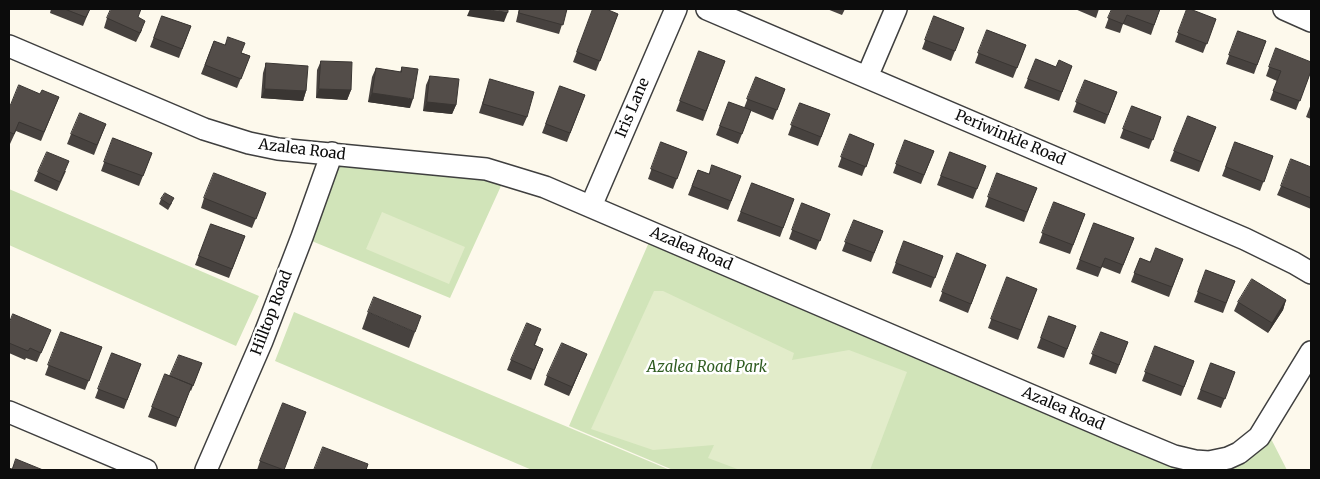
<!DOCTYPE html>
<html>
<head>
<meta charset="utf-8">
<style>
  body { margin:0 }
  #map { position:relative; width:1320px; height:479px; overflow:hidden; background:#fdf9ec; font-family:Merriweather,serif }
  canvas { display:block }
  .frame { position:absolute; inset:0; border:10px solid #0c0c0c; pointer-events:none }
</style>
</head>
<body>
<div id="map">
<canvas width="1320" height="479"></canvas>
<div class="frame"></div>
</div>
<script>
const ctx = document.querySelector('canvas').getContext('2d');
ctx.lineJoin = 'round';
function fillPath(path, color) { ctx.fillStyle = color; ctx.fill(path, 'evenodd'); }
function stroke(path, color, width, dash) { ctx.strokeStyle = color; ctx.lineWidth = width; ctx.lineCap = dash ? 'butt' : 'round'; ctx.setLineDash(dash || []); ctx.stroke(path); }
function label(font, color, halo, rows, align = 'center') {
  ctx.font = font + ' Merriweather,serif'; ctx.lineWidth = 5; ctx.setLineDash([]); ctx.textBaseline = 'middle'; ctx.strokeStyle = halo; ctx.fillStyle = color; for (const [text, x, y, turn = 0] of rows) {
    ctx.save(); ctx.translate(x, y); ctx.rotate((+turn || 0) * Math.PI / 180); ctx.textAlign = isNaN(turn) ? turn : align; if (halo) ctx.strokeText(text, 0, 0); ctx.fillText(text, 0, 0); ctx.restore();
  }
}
const green = new Path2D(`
  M332,153L506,175L450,298L302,237Z
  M9,189L259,296L236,346L9,245Z
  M653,233L1209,462L1265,427L1287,470H673L569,426Z
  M294,312L670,470H532L275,361Z`);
const pitch = new Path2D(`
  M382,212L465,247L449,284L366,249Z
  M654,291H663L794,353L792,360L849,350L907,372L870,470H740L708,458L714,445L653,450L591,429Z`);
const minor = new Path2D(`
  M707,9L1245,239L1294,263L1311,273
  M1284,9L1311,21
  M9,46L204,129L249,143L278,149L486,169L545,187L1121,434L1174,456L1195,461L1209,462L1228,458L1239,453L1259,437L1311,352
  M867,77L896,9
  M591,206L676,9
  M9,412L146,470
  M206,470L262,341L302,237L332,153`);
const wall = new Path2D(`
  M51,9H90L83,26L50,13Z
  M519,9H567L559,34L516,22Z
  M593,9L618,14L596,71L573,62Z
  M827,9H845L842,15Z
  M1075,9H1099L1096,18Z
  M1112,9H1160L1151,35L1123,24L1120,33L1105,28Z
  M1187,9L1216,19L1203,53L1175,42Z
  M162,16L191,26L179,58L150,47Z
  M934,16L964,28L951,61L922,49Z
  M107,18H138L142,30L136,42L104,28Z
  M987,30L1026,45L1013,78L975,63Z
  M1238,31L1266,41L1254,74L1226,64Z
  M214,41L250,56L237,88L201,74Z
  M1276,48L1311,71L1296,110L1270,100L1277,81L1266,76Z
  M699,51L725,61L703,121L676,111Z
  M1036,59L1056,67L1072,66L1059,101L1024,88Z
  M321,61L351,90L347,100L316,98L317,70Z
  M266,63L306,91L303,101L261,98L263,73Z
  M402,67L410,108L368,102L372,77L376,68L400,72Z
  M430,76L456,105L452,114L423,111L426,85Z
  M756,77L785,89L773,120L751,111L738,144L716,135L729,102L744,108Z
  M490,79L527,117L523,126L479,113Z
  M1085,80L1117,92L1105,124L1073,112Z
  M560,86L585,95L567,142L542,133Z
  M40,94L59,97L41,141L16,131L10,144L9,143V109Z
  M800,103L830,114L818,146L788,135Z
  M1311,104V119L1306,117Z
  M1132,106L1161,117L1149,149L1120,138Z
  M1188,116L1216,127L1199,172L1170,161Z
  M106,124L94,155L67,144L71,134Z
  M850,134L874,144L862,176L838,167Z
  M113,138L152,153L139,186L101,171Z
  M905,140L934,151L921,184L893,173Z
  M661,142L687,152L673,189L648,179Z
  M1235,142L1273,156L1260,191L1222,176Z
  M950,152L986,166L973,199L937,185Z
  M1311,167V209L1277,195L1281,186Z
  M698,170L709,174L741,176L728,210L688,195Z
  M66,171L57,191L34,181L38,172Z
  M997,173L1037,188L1024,222L985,207Z
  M752,183L794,199L780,237L737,221Z
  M266,193L252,228L201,208L204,198Z
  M161,199L172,203L168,210L159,204Z
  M1054,202L1085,214L1070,254L1039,243Z
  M802,203L830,214L816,250L789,239Z
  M854,220L883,231L871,262L842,251Z
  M1094,223L1134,238L1120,274L1102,267L1098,277L1076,269Z
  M211,224L245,236L229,278L195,265Z
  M904,241L943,256L931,288L892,273Z
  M957,253L986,265L968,313L939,301Z
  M1140,258L1150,262L1183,259L1169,297L1131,282Z
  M1206,270L1235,281L1223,313L1194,302Z
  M1007,277L1037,289L1018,340L988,328Z
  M1286,300L1283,310L1268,333L1234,311L1238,302Z
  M368,312L415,332L409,348L362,329Z
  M1049,316L1076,326L1064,358L1037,348Z
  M9,324L47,339L37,362L26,358L25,360L9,353Z
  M61,332L102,347L85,390L45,375Z
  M1101,332L1128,342L1116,374L1089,364Z
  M538,338L535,345L543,349L531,380L507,370L511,360Z
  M1155,346L1194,361L1181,396L1142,381Z
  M112,353L141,364L124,409L95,398Z
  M587,354L569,396L544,385L547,376Z
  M202,363L191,391L190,390L176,427L148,417L165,374L170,376Z
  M1211,363L1235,372L1221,408L1197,399Z
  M283,403L284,470H257L260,461Z`);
const shadedWall = new Path2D(`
  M470,9H482L508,12L504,22L467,16Z
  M265,89L306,91L303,101L261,98Z
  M319,89L351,90L347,100L316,98Z
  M372,93L413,99L410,108L368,102Z
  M427,102L456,105L452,114L423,111Z
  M1286,300L1283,310L1268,333L1272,323Z
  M587,354L583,363L569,396L572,387Z`);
const building = new Path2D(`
  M65,9H90L86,17Z
  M111,9H141L138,17L145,21L140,33L107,18Z
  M482,9H508V12Z
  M520,9H567L563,25L519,13Z
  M593,9H606L618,14L600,61L577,52Z
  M1112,9H1160L1154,25L1127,15L1123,24L1108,18Z
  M1187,9H1190L1216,19L1207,44L1178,33Z
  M162,16L191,26L182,49L154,38Z
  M934,16L964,28L955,51L925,40Z
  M987,30L1026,45L1017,68L978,53Z
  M1238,31L1266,41L1257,65L1229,55Z
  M228,37L245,43L241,53L250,56L241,79L205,65L214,41L225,45Z
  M1276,48L1311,62V71L1300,101L1273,91L1281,71L1269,67Z
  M699,51L725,61L706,111L680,101Z
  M1036,59L1056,67L1059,60L1072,66L1062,92L1028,79Z
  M321,61L352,62L351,90L319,89Z
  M266,63L308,66L306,91L265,89Z
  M402,67L418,69L413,99L372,93L376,68L401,72Z
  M430,76L459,79L456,105L427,102Z
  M756,77L785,89L777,110L747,99Z
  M490,79L534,92L527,117L483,104Z
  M1085,80L1117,92L1108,115L1076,102Z
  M19,85L40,94L42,90L59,97L44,132L19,122L14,134L9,132V109Z
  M560,86L585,95L570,133L546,124Z
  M729,102L751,110L742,134L720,126Z
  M800,103L830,114L821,137L791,125Z
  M1132,106L1161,117L1153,140L1123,129Z
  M80,113L106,124L97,145L71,134Z
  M1188,116L1216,127L1202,162L1174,151Z
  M850,134L874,144L866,167L841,157Z
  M113,138L152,153L143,176L104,162Z
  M905,140L934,151L924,175L896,164Z
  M661,142L687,152L677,179L651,169Z
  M1235,142L1273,156L1264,182L1226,167Z
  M47,152L69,161L60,182L38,172Z
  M950,152L986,166L977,189L941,176Z
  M1291,159L1311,167V198L1281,186Z
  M712,165L741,176L731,201L692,186L698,170L709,174Z
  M214,173L266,193L256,219L204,198Z
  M997,173L1037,188L1027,212L988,197Z
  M752,183L794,199L783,228L741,212Z
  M165,193L174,198L170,205L161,199Z
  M1054,202L1085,214L1073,245L1042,233Z
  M802,203L830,214L820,241L792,230Z
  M854,220L883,231L874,253L845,242Z
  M1094,223L1134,238L1123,265L1105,258L1101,268L1080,260Z
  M211,224L245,236L232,269L199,256Z
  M904,241L943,256L935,278L896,263Z
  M1156,248L1183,259L1172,287L1134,273L1140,258L1150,262Z
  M957,253L986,265L971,304L942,292Z
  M1206,270L1235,281L1226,303L1198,292Z
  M1007,277L1037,289L1021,330L991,319Z
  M1252,279L1286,300L1272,323L1238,302Z
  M374,297L421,316L415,332L368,312Z
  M13,314L51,330L41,353L30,348L28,351L9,343V324Z
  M1049,316L1076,326L1067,349L1041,338Z
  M527,323L541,329L534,345L543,349L534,370L511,360Z
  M61,332L102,347L89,381L48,365Z
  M1101,332L1128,342L1119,365L1092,354Z
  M562,343L587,354L572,387L547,376Z
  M1155,346L1194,361L1184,387L1145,372Z
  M112,353L141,364L127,400L98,389Z
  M179,355L202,363L193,386L192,385L170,376Z
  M1211,363L1235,372L1225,399L1201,390Z
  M165,374L192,385L179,418L152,407Z
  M283,403L306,412L284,470L260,461Z
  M323,447L368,464L366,470H314Z
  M16,459L43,470H9V468L12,469Z`);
const streetNames = [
  ["Iris Lane",633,108,-67],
  ["Periwinkle Road",1010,138,23],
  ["Azalea Road",302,150,7],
  ["Azalea Road",691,249,23],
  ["Hilltop Road",272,313,-69],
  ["Azalea Road",1063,409,23]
];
const parkNames = [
  ["Azalea Road Park",707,368]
];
fillPath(green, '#d1e4b9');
fillPath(pitch, '#e2ecca');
stroke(minor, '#3f3f3f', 24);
stroke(minor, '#fff', 21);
fillPath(wall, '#47423f');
fillPath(shadedWall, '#3a3633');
fillPath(building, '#534d49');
stroke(building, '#3a3633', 1);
label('15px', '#0c0c0c', '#fff', streetNames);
label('italic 15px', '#305d22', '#fff', parkNames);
</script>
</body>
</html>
